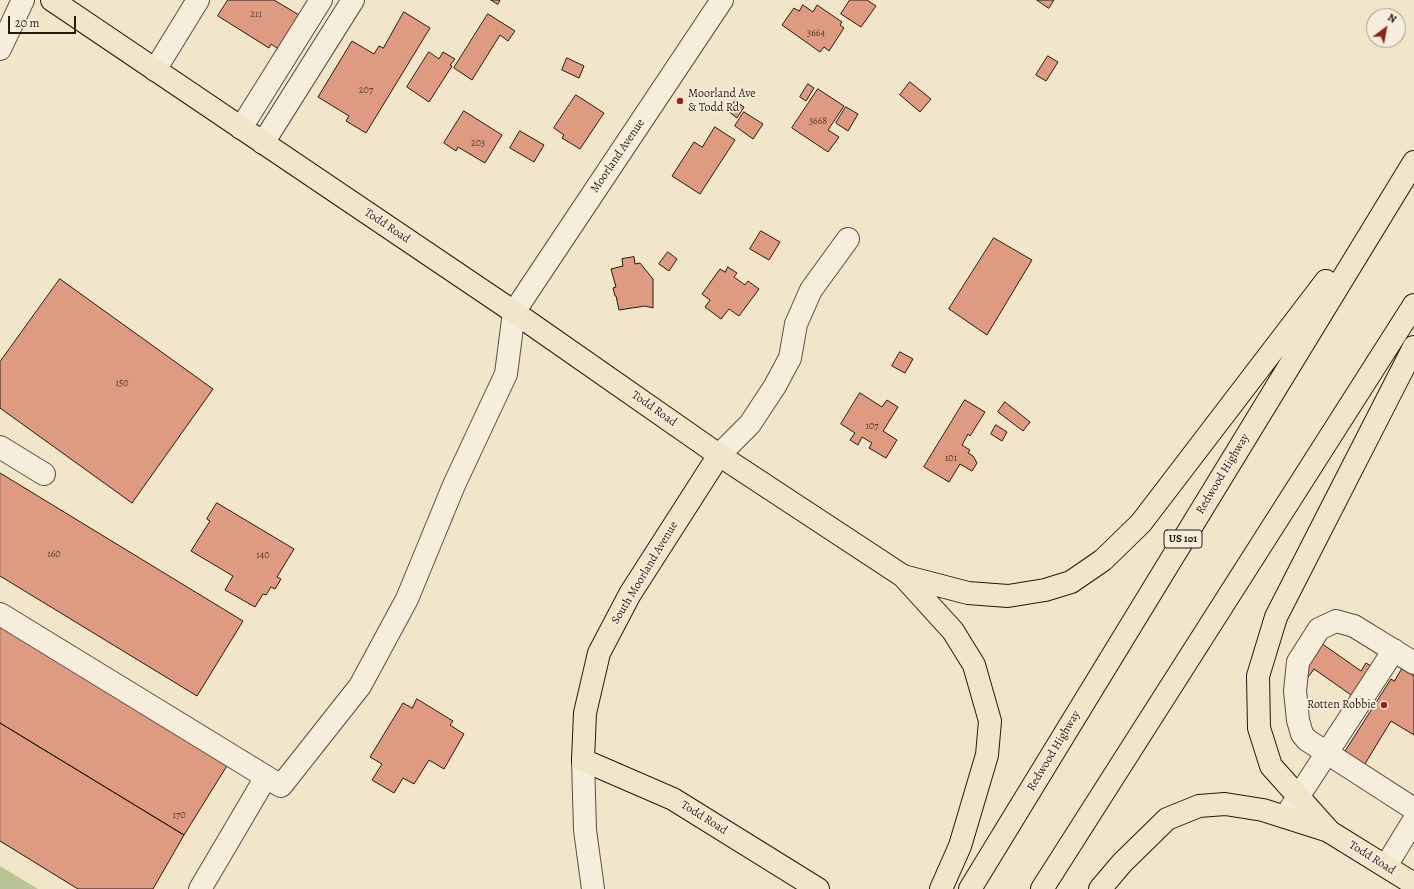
<!DOCTYPE html>
<html>
<head>
<meta charset="utf-8">
<style>
  body { margin:0 }
  #map { position:relative; width:1414px; height:889px; overflow:hidden; background:#f1e5ca; font-family:Alegreya,serif }
  canvas { display:block }
  .north { position:absolute; left:1366px; top:8px; width:40px; height:40px; box-sizing:border-box; background:#f6eedd; border:1px solid #a3998c; border-radius:50%; rotate:32deg; font-size:11px; font-weight:700; line-height:16px; text-align:center; color:#261912 }
  .north::after { content:''; display:block; margin:auto; width:14px; height:18px; background:#8f2418; clip-path:polygon(50% 0,100% 100%,50% 72%,0 100%) }
  .scale { position:absolute; left:8px; top:16px; width:68px; height:18px; box-sizing:border-box; border:2px solid #261912; border-top:0; padding-left:5px; font-size:12px; line-height:14px; white-space:nowrap; color:#261912; -webkit-text-stroke:3px #f6eedd; paint-order:stroke }
</style>
</head>
<body>
<div id="map">
<canvas width="1414" height="889"></canvas>
<div class="north">N</div>
<div class="scale">20 m</div>
</div>
<script>
const ctx = document.querySelector('canvas').getContext('2d');
ctx.lineJoin = 'round';
function fillPath(path, color) { ctx.fillStyle = color; ctx.fill(path, 'evenodd'); }
function stroke(path, color, width, dash) { ctx.strokeStyle = color; ctx.lineWidth = width; ctx.lineCap = dash ? 'butt' : 'round'; ctx.setLineDash(dash || []); ctx.stroke(path); }
function label(font, color, halo, rows, align = 'center') {
  ctx.font = font + ' Alegreya,serif'; ctx.lineWidth = 3.5; ctx.setLineDash([]); ctx.textBaseline = 'middle'; ctx.strokeStyle = halo; ctx.fillStyle = color; for (const [text, x, y, turn = 0] of rows) {
    ctx.save(); ctx.translate(x, y); ctx.rotate((+turn || 0) * Math.PI / 180); ctx.textAlign = isNaN(turn) ? turn : align; if (halo) ctx.strokeText(text, 0, 0); ctx.fillText(text, 0, 0); ctx.restore();
  }
}
const green = new Path2D(`
  M0,866L38,889H0Z`);
const building = new Path2D(`
  M228,0H274L304,18L283,52L271,44L269,48L218,16Z
  M491,0H500L498,4Z
  M850,0H867L876,6L861,27L841,14Z
  M1037,0H1054L1049,8Z
  M803,5L813,12L817,5L842,22L840,25L844,28L829,51L824,47L820,52L782,25L794,8L799,11Z
  M404,12L430,28L366,133L346,121L349,116L318,97L352,41L374,54L379,46L383,48Z
  M488,14L515,31L508,41L500,35L472,80L454,68Z
  M429,52L439,59L443,52L455,59L450,65L452,66L429,102L407,87Z
  M1048,56L1058,62L1046,81L1036,75Z
  M567,58L584,66L579,78L562,70Z
  M910,82L931,99L920,112L900,95Z
  M808,84L814,88L806,101L800,97Z
  M818,89L844,106L828,130L839,137L828,152L792,128Z
  M576,95L604,113L580,149L562,138L564,135L554,128Z
  M735,101L744,107L737,118L728,111Z
  M846,107L858,114L848,131L836,123Z
  M464,111L502,135L485,163L458,147L456,151L444,143Z
  M744,112L763,124L753,139L735,126Z
  M715,127L735,140L700,194L672,176L694,142L702,147Z
  M520,131L544,145L534,162L510,148Z
  M761,231L780,242L769,260L750,249Z
  M994,238L1032,260L987,335L949,309Z
  M668,252L677,259L669,271L659,264Z
  M634,257L635,264L640,263L653,279V308L645,306L619,310L616,296H615L613,288L616,287L611,269L623,266L622,259Z
  M728,267L737,273L734,277L745,285L748,281L759,289L739,316L729,309L721,319L705,307L710,300L702,294L720,269L725,272Z
  M60,279L213,389L132,503L0,408V362Z
  M900,352L913,359L905,373L892,366Z
  M860,393L882,407L887,400L898,407L883,431L897,440L886,458L869,448L872,443L862,437L858,445L850,440L855,433L841,424Z
  M965,400L985,412L970,436L968,434L962,445L970,450L968,453L973,456L977,463L972,471L960,464L949,482L924,467Z
  M1005,402L1030,422L1023,431L998,412Z
  M996,425L1007,432L1002,441L991,434Z
  M0,473L243,621L197,696L0,576Z
  M217,503L294,549L277,577L281,579L275,589L271,587L266,595L263,594L255,607L225,590L233,576L191,551L210,521L207,519Z
  M0,614L233,756L184,835L0,723Z
  M1321,643L1361,671L1366,663L1374,668L1354,697L1314,669L1306,680L1299,675Z
  M1402,669L1414,676V735L1391,721L1360,772L1340,759L1391,679L1394,681Z
  M417,699L453,721L450,725L464,734L444,769L429,760L414,784L403,778L394,793L372,780L382,764L370,757L403,703L412,708Z
  M0,723L184,835L153,889H78L0,841Z`);
const minor = new Path2D(`
  M0,49L23,0
  M155,70L198,0
  M241,128L321,0
  M263,143L353,0
  M0,447L44,474
  M719,455L750,424L775,386L790,358L796,324L811,290L848,239
  M0,614L281,786L360,686L407,599L454,485L506,374L514,312L722,0
  M1414,663L1354,626L1336,621L1319,629L1298,662L1295,691L1298,720L1302,734L1307,740L1414,809
  M583,760L585,830L593,889
  M1285,817L1394,650
  M1386,866L1414,820
  M200,889L266,777`);
const major = new Path2D(`
  M52,0L514,312L719,455L630,594L599,653L585,713L583,760L673,799L818,889
  M1330,832L1414,884`);
const highway = new Path2D(`
  M719,455L903,576L953,631L974,665L990,721L987,755L960,846L941,889
  M903,576L968,593L1008,596L1045,590L1071,582L1103,560L1141,523L1326,281
  M1330,832L1271,766L1259,728L1258,676L1276,617L1414,347
  M970,889L1414,162
  M1042,889L1414,305
  M1100,889L1122,863L1167,819L1199,806L1225,804L1263,810L1329,831`);
const markers = [
  [680,101,4,"#8f2418"],
  [1384,705,4,"#8f2418"]
];
const numberNames = [
  ["211",256,15],
  ["3664",816,34],
  ["207",366,91],
  ["3668",818,122],
  ["203",478,144],
  ["150",122,384],
  ["107",872,427],
  ["101",951,459],
  ["160",54,555],
  ["140",263,556],
  ["170",179,816]
];
const shields = [
  [1183,539,38]
];
const shieldNames = [
  ["US 101",1183,539]
];
const poiNames = [
  ["Moorland Ave",688,94],
  ["& Todd Rd",688,108],
  ["Rotten Robbie",1376,705,"right"]
];
const streetNames = [
  ["Moorland Avenue",618,156,-56],
  ["Todd Road",387,226,34],
  ["Todd Road",654,409,35],
  ["Redwood Highway",1223,474,-59],
  ["South Moorland Avenue",645,573,-59],
  ["Redwood Highway",1054,751,-59],
  ["Todd Road",704,818,32],
  ["Todd Road",1372,858,32]
];
fillPath(green, '#b9c597');
fillPath(building, '#df9b82');
stroke(building, '#261912', 1);
stroke(minor, '#594c40', 24);
stroke(major, '#261912', 24);
stroke(highway, '#261912', 24);
stroke(minor, '#f6eedd', 22);
stroke(major, '#f1e5ca', 22);
stroke(highway, '#f1e5ca', 22);
for (const [x, y, r, color] of markers) { const dot = new Path2D(); dot.arc(x, y, r, 0, 2 * Math.PI); ctx.fillStyle = color; ctx.fill(dot); stroke(dot, '#f6eedd', 1.5); }
label('10px', '#543a2e', null, numberNames);
for (const [x, y, w] of shields) { const box = new Path2D(); box.roundRect(x - w / 2, y - 9, w, 18, 3); ctx.fillStyle = '#f6eedd'; ctx.fill(box); stroke(box, '#261912', 1); }
label('bold 11px', '#261912', null, shieldNames);
label('12px', '#261912', '#f6eedd', poiNames, 'left');
label('12px', '#261912', '#f6eedd', streetNames);
</script>
</body>
</html>
